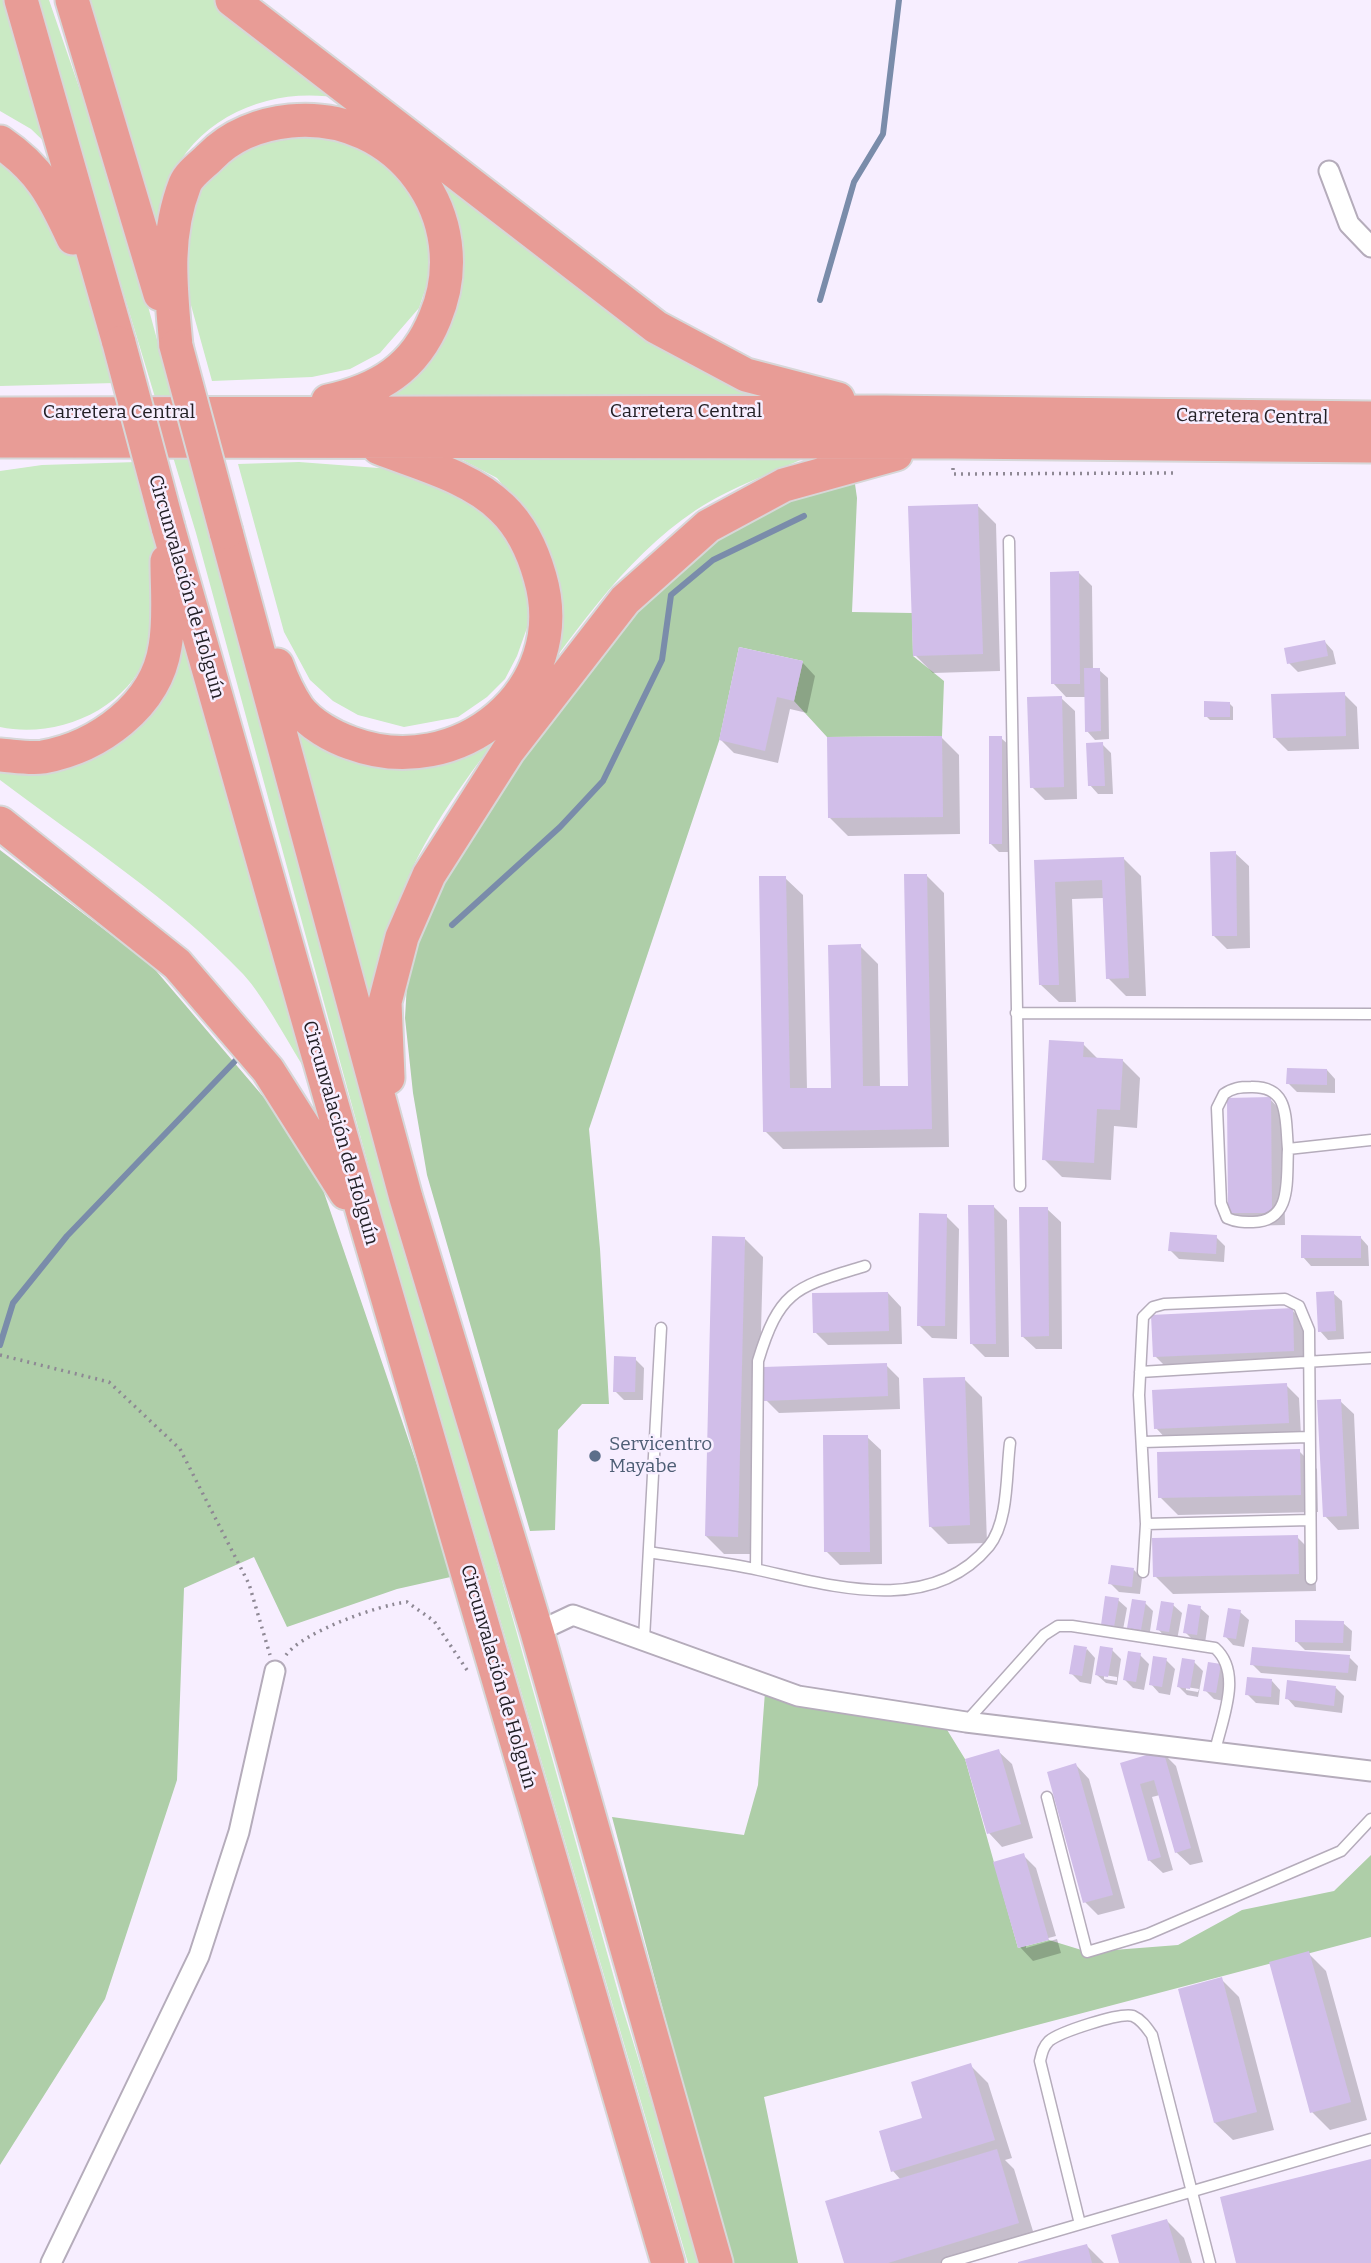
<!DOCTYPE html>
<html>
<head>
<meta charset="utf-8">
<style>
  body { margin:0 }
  canvas { display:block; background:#f7eeff }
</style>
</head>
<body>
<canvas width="1371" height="2263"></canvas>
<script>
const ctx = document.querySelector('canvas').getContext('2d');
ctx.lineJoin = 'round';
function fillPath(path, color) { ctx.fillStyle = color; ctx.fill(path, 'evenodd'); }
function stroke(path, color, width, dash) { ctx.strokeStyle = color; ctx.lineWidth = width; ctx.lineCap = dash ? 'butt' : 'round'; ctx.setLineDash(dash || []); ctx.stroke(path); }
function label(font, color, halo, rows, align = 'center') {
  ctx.font = font + ' Bitter,serif'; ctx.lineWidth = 5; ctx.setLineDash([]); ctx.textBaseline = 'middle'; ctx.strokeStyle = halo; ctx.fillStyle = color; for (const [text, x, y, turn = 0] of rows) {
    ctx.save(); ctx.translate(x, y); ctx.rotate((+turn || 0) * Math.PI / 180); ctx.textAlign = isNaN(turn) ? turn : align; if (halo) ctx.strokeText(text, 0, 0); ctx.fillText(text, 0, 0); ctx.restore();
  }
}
const green = new Path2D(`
  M0,0H7L60,157L31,129L0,111Z
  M30,0H49L125,221L404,1254L479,1499L622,2006L701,2263H688L381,1212L196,533L77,139Z
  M78,0H230L343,99C276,85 199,114 170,180C162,196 160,216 156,233Z
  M266,129L362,136L421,196L433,266L419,308L380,353L350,369L312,377L212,381L189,298L183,263L185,231L204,177Z
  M0,147L73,245L115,383L0,386Z
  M432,166L600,286L820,397L362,398L391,379L458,242L455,213Z
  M816,453C779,470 729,488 696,510C621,560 570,640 517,711C477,765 434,818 407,880C388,926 382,975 374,1024L282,691L297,711L418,756L533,682L524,511L497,478L453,455Z
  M137,462C150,502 163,545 163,587C163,599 157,612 155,624C152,634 150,645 147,655C125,711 56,739 0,727V471L42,465Z
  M299,462L405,470L479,501L520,555L531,601L528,625L517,656L505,679L487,697L458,717L404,727L358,715L333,701L310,680L284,632L238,464Z
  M187,613L310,1077C290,1047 266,999 243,974C172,899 82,842 0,780V758L85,749Z`);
const forest = new Path2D(`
  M854,477L857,498L852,612L912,613L913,656L944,681L942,736L827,737L794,701L803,661L739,647L719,741L589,1129L600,1249L609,1404H582L558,1430L555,1530L530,1531L427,1175L413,1093L405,1018L408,966L430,899L494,796L563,708L625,618L711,533L779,497Z
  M0,850L152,966L272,1107L319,1178L455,1576L397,1589L287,1627L254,1557L184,1588L177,1780L105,1999L0,2165Z
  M765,1692L941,1720L965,1759L1018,1948L1049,1940L1088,1952L1178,1945L1242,1910L1334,1891L1371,1855V1937L764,2097L798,2263H730L612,1817L744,1835L758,1785Z`);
const shadow = new Path2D(`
  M978,506L996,524L1000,671L933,673L915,655Z
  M1079,573L1092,586L1093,670H1099L1108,678L1109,739L1095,740L1087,731L1086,697H1066L1053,683Z
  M1325,642L1333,651L1336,664L1298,672L1289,663Z
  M802,662L815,676L807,713L790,709L778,763L734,753L721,740Z
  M1344,694L1357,707L1359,749L1288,751L1274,737Z
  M1061,698L1075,711L1077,799L1045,800L1032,787Z
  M1229,703L1233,707V720H1210L1206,716Z
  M941,737L959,755L960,834L848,836L830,818Z
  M1001,738L1010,746V852H999L990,843Z
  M1102,744L1111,753L1113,794H1098L1090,785Z
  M1235,853L1249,866L1250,948L1227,949L1213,935Z
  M1123,858L1141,876L1146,996H1126L1108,978L1104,898L1072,899L1076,1002H1059L1041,985L1036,861Z
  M926,875L944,893L949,1147L783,1149L765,1131L785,878L803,895L807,1090H833L860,946L878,964L880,1088H910Z
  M1083,1044L1099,1060H1122L1140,1078L1137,1128L1114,1126L1111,1180L1062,1177L1044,1159Z
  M1327,1070L1335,1079V1093L1297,1092L1288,1083Z
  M1270,1099L1283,1113L1285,1225L1243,1226L1230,1212Z
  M994,1207L1007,1220L1009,1357H985L972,1344Z
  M1047,1209L1061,1222L1062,1349H1036L1022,1336Z
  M946,1216L959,1229L957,1339L932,1338L919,1325Z
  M1216,1237L1225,1246L1224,1262L1179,1259L1170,1250Z
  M1360,1237L1368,1246L1369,1266H1311L1303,1257Z
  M745,1239L763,1257L755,1554H724L706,1536Z
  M888,1293L901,1307L902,1344L828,1345L815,1332Z
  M1333,1293L1342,1301L1344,1339L1328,1340L1320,1331Z
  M1292,1310L1310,1328L1312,1368L1173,1374L1155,1356Z
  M635,1359L644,1368L643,1400H624L615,1391Z
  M886,1365L899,1378L900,1409L779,1413L766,1400Z
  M964,1379L982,1397L987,1543L948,1544L930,1526Z
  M1286,1385L1299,1398L1301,1435L1169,1442L1156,1428Z
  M1340,1401L1354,1414L1359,1529L1338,1530L1325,1516Z
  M867,1437L881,1450L882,1564L840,1565L826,1551Z
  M1299,1451L1317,1469L1318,1512L1178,1515L1160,1497Z
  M1297,1537L1315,1555L1316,1591L1173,1594L1155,1576Z
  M1134,1570L1142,1578L1140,1594L1119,1592L1110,1583Z
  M1118,1600L1127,1608L1122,1635L1111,1633L1103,1624Z
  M1145,1603L1153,1611L1149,1638L1138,1636L1129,1627Z
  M1173,1605L1182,1613L1177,1640L1166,1638L1158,1629Z
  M1200,1608L1209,1616L1205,1643L1194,1641L1185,1632Z
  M1240,1612L1249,1620L1244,1647L1233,1645L1225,1636Z
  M1343,1623L1352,1631L1351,1651L1305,1650L1296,1641Z
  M1087,1649L1095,1658L1091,1684L1080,1682L1071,1673Z
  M1112,1650L1121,1659L1117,1685L1106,1683L1097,1675ZM1104,1675L1117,1677V1681L1104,1679Z
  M1140,1655L1149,1664L1144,1690L1133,1688L1125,1680Z
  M1349,1657L1358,1666L1356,1681L1261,1673L1252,1664Z
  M1166,1660L1175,1669L1170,1695L1159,1693L1151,1684Z
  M1194,1662L1203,1671L1198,1697L1187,1695L1179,1687ZM1186,1687L1199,1689L1198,1692L1186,1690Z
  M1220,1666L1229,1675L1224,1701L1214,1699L1205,1690Z
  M1272,1681L1280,1690L1279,1705L1256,1703L1247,1694Z
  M1336,1688L1344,1696L1342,1713L1295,1707L1287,1698Z
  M998,1751L1012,1764L1033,1838L1002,1847L989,1833Z
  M1162,1752L1176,1766L1203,1862L1190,1865L1176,1852L1160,1795L1152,1797L1173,1870L1163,1873L1149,1860L1122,1764Z
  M1076,1765L1089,1779L1125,1908L1098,1915L1085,1902Z
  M1023,1855L1036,1868L1056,1936L1026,1944V1948L1057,1939L1061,1953L1033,1961L1020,1947Z
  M1308,1953L1326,1971L1367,2120L1330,2130L1312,2112Z
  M1221,1979L1239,1997L1274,2130L1233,2140L1215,2123Z
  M970,2065L988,2083L1012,2158L1005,2160L1014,2169L1036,2241L963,2263H846L901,2180L893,2171L925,2119Z
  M1166,2220L1184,2238L1192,2263H1121Z
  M1087,2246L1104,2263H1022Z`);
const stream = new Path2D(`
  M820,300L854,182L883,134L899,0
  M452,925L560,827L603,781L662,660L671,595L713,560L804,516
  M0,1345L13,1303L67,1236L237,1059`);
const building = new Path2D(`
  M978,504L983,654L913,656L908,506Z
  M1079,571L1080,684H1051L1050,572Z
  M1325,640L1328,656L1287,664L1284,648Z
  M739,647L803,661L794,701L777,697L765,751L719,740Z
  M1084,668H1100L1101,731L1085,732Z
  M1345,692L1346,736L1273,738L1271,694Z
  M1062,696L1064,787L1030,788L1027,697Z
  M1204,701L1230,702V717H1204Z
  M942,736L943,817L828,818L827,737Z
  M989,736H1002V844H989Z
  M1103,742L1105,786H1088L1086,743Z
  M1236,851L1237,936H1212L1210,852Z
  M1124,857L1129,978L1106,979L1102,880L1055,882L1059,985H1039L1034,860Z
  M904,874H927L932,1129L763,1132L759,876H786L790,1088H831L828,945L861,944L863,1086H908Z
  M1049,1040L1084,1042L1083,1057L1123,1059L1120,1110L1097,1109L1094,1163L1042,1160Z
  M1287,1068L1327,1069V1085L1286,1084Z
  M1271,1097L1272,1213H1228L1227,1098Z
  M968,1205H994L996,1344H970Z
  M1019,1207H1048L1049,1336L1021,1337Z
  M919,1213L947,1214L945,1326H917Z
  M1170,1232L1217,1235L1216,1254L1168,1251Z
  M1301,1235L1361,1236V1258H1301Z
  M712,1236L745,1237L738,1537L705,1536Z
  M1334,1291L1336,1331L1318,1332L1316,1292Z
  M888,1292L889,1331L813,1333L812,1293Z
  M1293,1308L1294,1351L1153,1357L1151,1315Z
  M614,1356L636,1357L635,1392H613Z
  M887,1363L888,1396L764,1401L763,1367Z
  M965,1377L970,1525L929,1527L923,1378Z
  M1287,1383L1289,1423L1154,1429L1152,1390Z
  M1341,1399L1347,1516L1323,1517L1317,1400Z
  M823,1435H868L870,1552H824Z
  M1300,1449L1301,1495L1158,1498L1157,1452Z
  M1298,1535L1299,1574L1153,1577L1152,1538Z
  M1111,1565L1134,1568L1132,1587L1108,1584Z
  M1105,1596L1119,1598L1114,1627L1101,1625Z
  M1132,1599L1146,1601L1141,1630L1127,1628Z
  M1161,1601L1174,1603L1169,1632L1156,1630Z
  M1188,1604L1201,1606L1197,1635L1183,1633Z
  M1228,1608L1241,1610L1236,1639L1223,1637Z
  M1295,1620L1344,1621L1343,1643L1295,1642Z
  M1074,1645L1087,1647L1082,1676L1069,1674Z
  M1100,1646L1113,1648L1108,1677L1095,1675Z
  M1252,1647L1350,1655L1348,1673L1250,1665Z
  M1128,1651L1141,1653L1136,1682L1123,1680Z
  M1153,1656L1167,1658L1162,1687L1149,1685Z
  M1182,1658L1195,1660L1190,1689L1177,1687Z
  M1208,1662L1221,1664L1216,1693L1203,1691Z
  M1247,1677L1272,1679L1271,1697L1245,1695Z
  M1287,1680L1336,1686L1334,1706L1285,1699Z
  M999,1749L1021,1824L987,1834L965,1759Z
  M1163,1750L1191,1848L1175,1853L1154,1780L1140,1784L1161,1857L1148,1861L1120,1763Z
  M1076,1763L1113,1895L1083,1903L1047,1772Z
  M1024,1853L1049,1940L1018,1948L993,1862Z
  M1309,1951L1351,2102L1310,2113L1269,1962Z
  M1222,1977L1257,2112L1214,2123L1178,1989Z
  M971,2063L995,2140L891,2172L879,2131L922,2118L911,2082Z
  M997,2149L1019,2223L888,2263H844L825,2201Z
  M1371,2159V2263H1236L1220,2197Z
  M1167,2219L1180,2263H1119L1111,2235Z
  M1087,2244L1092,2263H1018V2262Z`);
const path = new Path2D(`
  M953,468V474L1176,473
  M0,1355L109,1382L180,1449L249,1584L270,1655
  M286,1655C303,1632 378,1605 407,1602L434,1621L467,1670`);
const service = new Path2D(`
  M1009,541L1020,1186
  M1016,1013L1371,1014
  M1288,1149C1285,1118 1290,1086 1251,1087C1240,1087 1232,1088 1224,1094L1217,1108L1221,1203L1227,1218C1236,1222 1243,1222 1253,1222C1293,1221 1286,1179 1288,1149L1371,1140
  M1140,1372L1371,1358
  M1143,1442L1309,1437
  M1146,1524L1310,1520
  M649,1552C685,1558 723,1562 759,1570C833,1586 931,1616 989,1546C1009,1521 1006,1473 1010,1443
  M756,1569L758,1361C780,1288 797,1287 865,1266
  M1143,1572L1146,1524L1139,1395L1143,1317L1153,1307L1164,1304L1285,1299L1299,1306L1309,1330L1311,1579
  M644,1639L661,1328
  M966,1722L1044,1635L1058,1626H1072L1215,1648C1243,1673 1222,1719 1215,1751
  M1047,1797L1087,1952L1148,1934L1341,1851L1371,1819
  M1080,2224L1040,2061C1042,2053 1043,2047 1049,2041C1060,2032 1120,2012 1133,2016C1142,2020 1147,2028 1152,2035L1210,2263
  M947,2263L1371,2139`);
const minor = new Path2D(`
  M1329,171L1349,224L1371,247
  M537,1632L573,1615L798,1696L966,1722L1371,1771
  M51,2263L199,1956L239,1832L275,1671`);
const trunk = new Path2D(`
  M21,0L119,343
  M72,0L160,294
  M232,0L656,327L746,375L838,399
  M0,142C40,169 53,195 73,238
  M176,346C171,290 164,238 185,184C189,174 202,165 210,157C231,135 261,124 290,121C398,110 477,218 435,318C415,368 379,390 328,401
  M0,414L885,412L1371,418
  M0,441L953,442L1371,446
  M168,527L366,1224L668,2263
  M226,532L406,1198L537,1632L716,2263
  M277,665C282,679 290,696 298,708C310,724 333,737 351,743C458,783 573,690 540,577C533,552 522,527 502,508C471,477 420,464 379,448
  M0,755C14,756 30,759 43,757C98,747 156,706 165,647C170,620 167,589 167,561
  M0,823L177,964L268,1070L346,1193
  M388,1078L385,1002L402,937L429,875L508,751L625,600L708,526L784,485L896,454`);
const trunkBridge = new Path2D(`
  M119,343L168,527
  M176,346L226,532`);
const markers = [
  [595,1456,7,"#5c6f8a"]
];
const streetNames = [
  ["Carretera Central",686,412],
  ["Carretera Central",119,413],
  ["Carretera Central",1252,417,1],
  ["Circunvalación de Holguín",186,587,74],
  ["Circunvalación de Holguín",340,1133,74],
  ["Circunvalación de Holguín",498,1677,74]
];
const serviceNames = [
  ["Servicentro",609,1445],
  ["Mayabe",609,1467]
];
fillPath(green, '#caeac4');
fillPath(forest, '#aecea8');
fillPath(shadow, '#0003');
stroke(stream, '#7a8caa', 6);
fillPath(building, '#d1bee9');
stroke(service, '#b5acbb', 13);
stroke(minor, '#b5acbb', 23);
stroke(trunk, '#d7d7d8', 37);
stroke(path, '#8e8894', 3.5, [2, 5]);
stroke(service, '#fff', 10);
stroke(minor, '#fff', 19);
stroke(trunk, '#e89c96', 33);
stroke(trunkBridge, '#d7d7d8', 37, []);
stroke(trunkBridge, '#e89c96', 33);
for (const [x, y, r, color] of markers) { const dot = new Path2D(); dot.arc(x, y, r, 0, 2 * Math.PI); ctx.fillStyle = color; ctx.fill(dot); stroke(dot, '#f7eeff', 2.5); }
label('19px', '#232026', '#f7eeff', streetNames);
label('19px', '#4e5e75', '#f7eeff', serviceNames, 'left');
</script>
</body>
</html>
